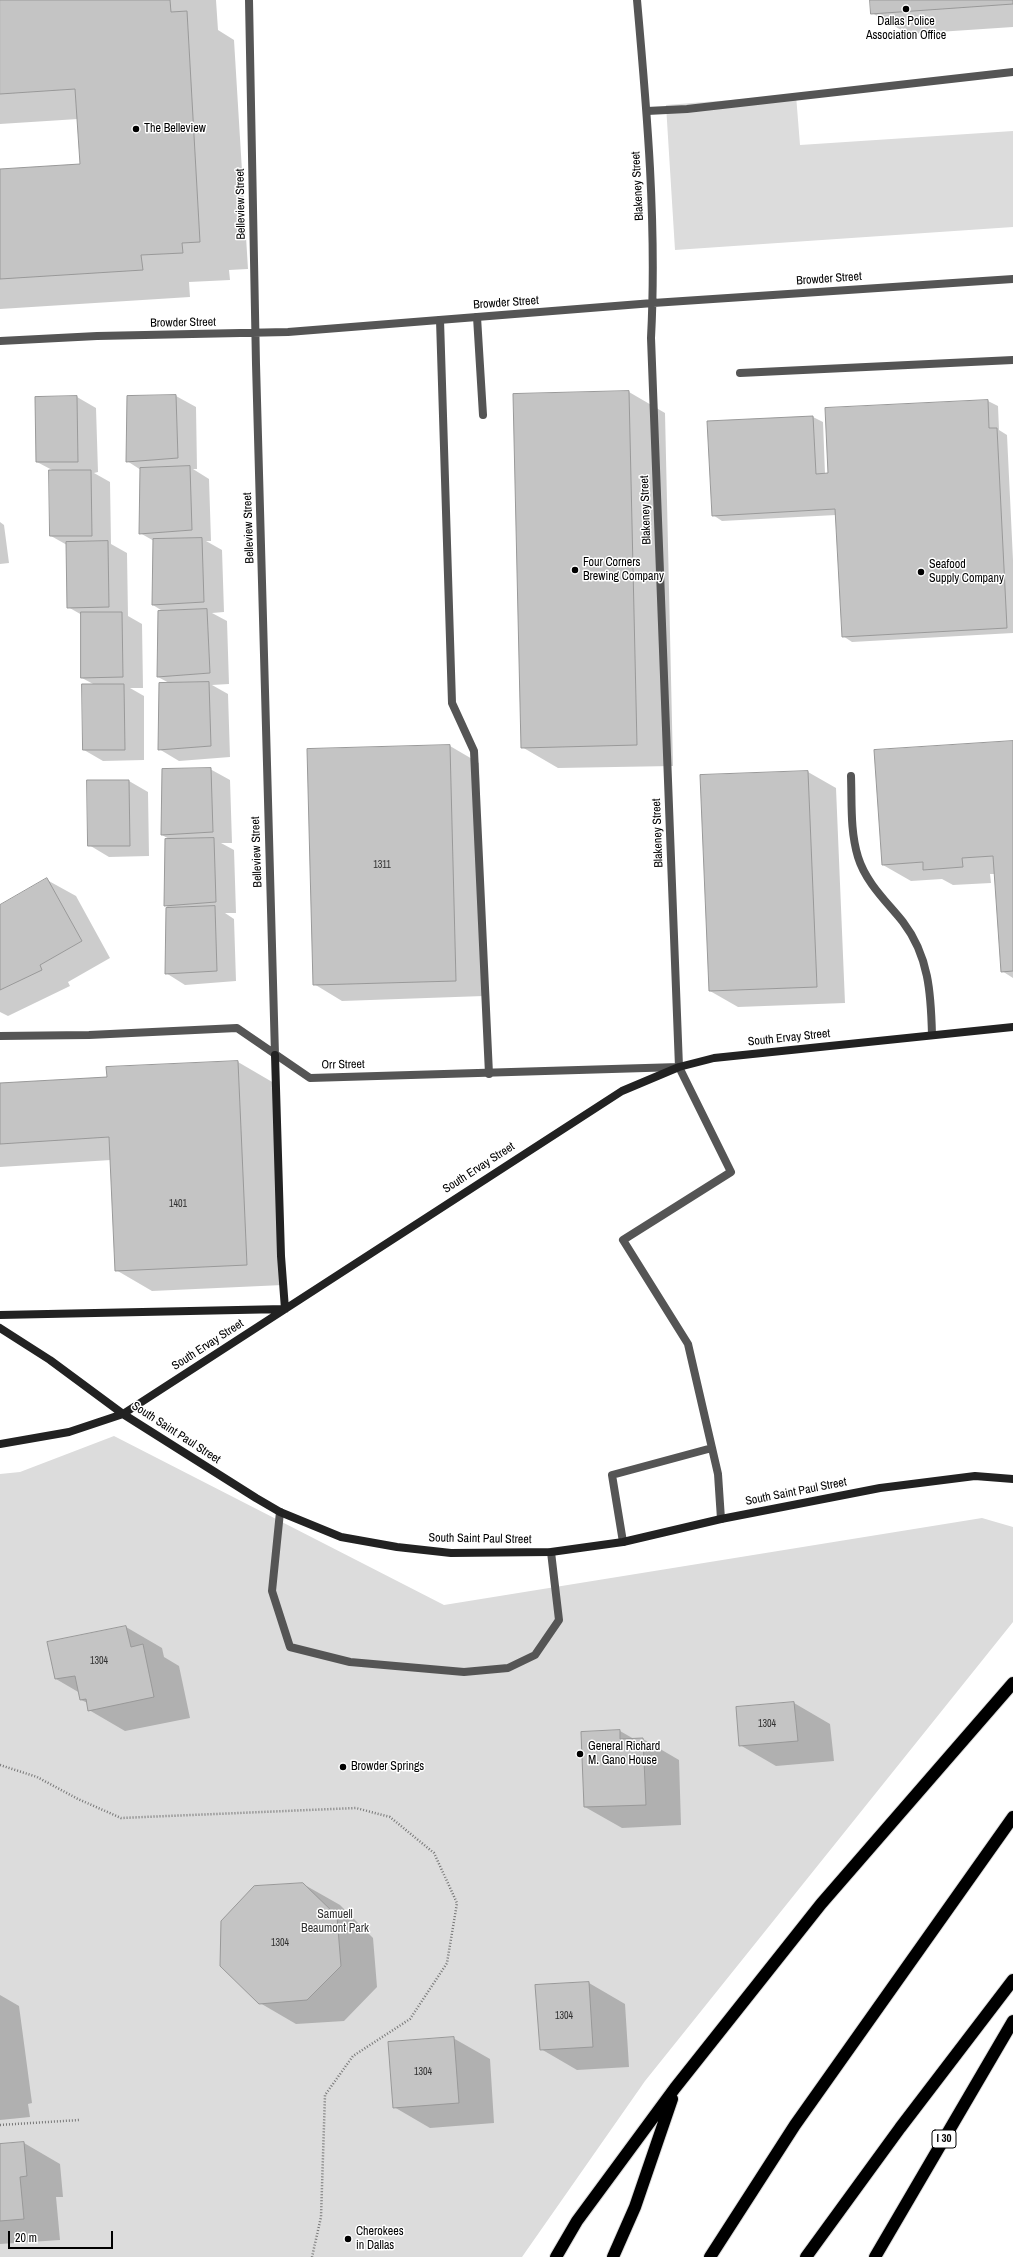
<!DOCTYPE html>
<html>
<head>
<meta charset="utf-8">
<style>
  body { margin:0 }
  #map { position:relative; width:1013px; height:2257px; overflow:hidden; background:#fff; font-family:"Archivo Narrow",sans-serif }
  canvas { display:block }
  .scale { position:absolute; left:8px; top:2231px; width:105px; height:18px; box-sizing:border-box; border:2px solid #000; border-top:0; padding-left:5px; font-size:12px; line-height:14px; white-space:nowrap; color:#000; -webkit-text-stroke:3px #fff; paint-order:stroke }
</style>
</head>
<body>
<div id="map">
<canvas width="1013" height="2257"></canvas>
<div class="scale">20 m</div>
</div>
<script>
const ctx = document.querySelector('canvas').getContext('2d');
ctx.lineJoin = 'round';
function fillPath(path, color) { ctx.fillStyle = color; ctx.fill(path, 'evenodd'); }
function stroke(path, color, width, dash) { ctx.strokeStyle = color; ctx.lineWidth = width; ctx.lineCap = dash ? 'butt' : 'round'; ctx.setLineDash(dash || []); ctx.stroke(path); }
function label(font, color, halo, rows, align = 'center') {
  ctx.font = font + ' "Archivo Narrow",sans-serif'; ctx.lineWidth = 3; ctx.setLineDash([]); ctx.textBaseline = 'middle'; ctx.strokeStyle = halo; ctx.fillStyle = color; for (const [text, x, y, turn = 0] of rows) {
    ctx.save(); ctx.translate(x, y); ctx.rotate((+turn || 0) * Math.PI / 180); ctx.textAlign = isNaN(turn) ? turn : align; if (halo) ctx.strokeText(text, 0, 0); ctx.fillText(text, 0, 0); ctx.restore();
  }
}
const green = new Path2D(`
  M796,95L800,145L1013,131V227L675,250L666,105Z
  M114,1436L444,1605L982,1518L1013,1527V1622L645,2081L522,2257H0V1474L20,1472Z`);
const shadow = new Path2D(`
  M0,0H216L218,30L234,40L248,269L229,270L230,280L189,282L190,297L0,309V170L81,165L78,119L0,124Z
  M871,0H1013V27L908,34L872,13Z
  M629,392L665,413L673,766L558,768L522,747Z
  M176,396L196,407L197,469H193L209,479L211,541H206L222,550L224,612L212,613L227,621L229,684L212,685L228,694L230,757L179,761L159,749L171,684L158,677L164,612L153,605L154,541L140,533L141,470L127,461Z
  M77,397L96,408L98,472L94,473L110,482L111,544L127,553L128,616L142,624L143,688H130L144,696V760L103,761L84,750L95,685L82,678V615L68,607L67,545L51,536L54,471L37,462Z
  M988,401L998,406L999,430L1007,435L1013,560V633L852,642L843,636L836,515L722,521L713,515L813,417L823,422L825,474H829Z
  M0,522L4,525L9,563L0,564Z
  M1013,742V978L1002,971L996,874H990L991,883L953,885L942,879L911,881L883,865Z
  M450,746L479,763L484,996L342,1001L314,984L309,750Z
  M210,769L230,780L232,843H221L234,850L236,913H225L234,919L236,981L185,985L166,973L170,909L165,905L171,840L162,835Z
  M808,772L836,788L845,1003L738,1007L710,991Z
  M129,781L148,792L149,856L109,857L89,845Z
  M47,880L76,896L110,958L68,982L70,986L8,1016L0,1012V906Z
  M238,1062L274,1083L283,1285L152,1291L116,1270L111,1160L0,1167V1084L108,1078Z
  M126,1627L162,1648L164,1657L179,1666L190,1718L125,1731L89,1710L88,1703L81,1700L80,1693L56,1679Z
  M794,1703L830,1724L834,1761L776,1766L740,1745Z
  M620,1731L634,1739H643L679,1760L681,1825L622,1828L585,1807Z
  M303,1884L340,1905L373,1938L377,1987L344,2021L296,2024L260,2003Z
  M589,1983L625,2004L629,2067L577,2070L541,2049Z
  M0,1995L19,2006L32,2103L28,2104L30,2117L0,2120Z
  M453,2038L490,2059L494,2123L430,2128L394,2107Z
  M24,2143L60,2164L63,2197H56L60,2240L0,2244V2145Z`);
const building = new Path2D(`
  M0,0H170L171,12L187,11L200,242L182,243L183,253L141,255L143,270L0,279V169L80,164L75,89L0,94Z
  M870,0H1013V4L871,14Z
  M629,391L637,745L521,748L513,394Z
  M176,395L178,458L126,462L127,396Z
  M77,396L78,462H36L35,397Z
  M988,400L989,428H997L1007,628L842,637L835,509L712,516L707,421L813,416L816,474L828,473L825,408Z
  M190,466L192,530L139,534L140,468Z
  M49,470H91L92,536H50Z
  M202,538L204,602L152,605L153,539Z
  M108,541L109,607L67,608L66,542Z
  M207,609L210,673L157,677L158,611Z
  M81,612H122L123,677L81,678Z
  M209,682L211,746L158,750L159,683Z
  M82,684H124L125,750H83Z
  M1013,741V971L1001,972L993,856L962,858L963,867L923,870V862L882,865L874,750Z
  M450,745L456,981L313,985L307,749Z
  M211,768L213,832L161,835L162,769Z
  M808,771L817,987L709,991L700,775Z
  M87,780H129L130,846H88Z
  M214,838L216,902L164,906L165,839Z
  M47,878L82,941L40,965L42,970L0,990V905Z
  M215,906L217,971L165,974L166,908Z
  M238,1061L247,1265L115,1271L109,1137L0,1144V1083L107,1077L106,1067Z
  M126,1626L131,1647L143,1644L154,1697L88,1711L86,1699L80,1700L75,1676L55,1679L47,1642Z
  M794,1702L798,1741L739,1746L736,1707Z
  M620,1730V1739L643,1738L646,1805L584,1807L581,1732Z
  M303,1883L337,1916L341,1966L307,2000L259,2004L220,1966L221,1921L254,1886Z
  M589,1982L593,2047L540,2050L535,1985Z
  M454,2037L459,2103L393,2108L388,2042Z
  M24,2142L27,2176L20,2177L24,2219L0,2221V2144Z`);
const path = new Path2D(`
  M0,1765L37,1777L78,1799L121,1818L356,1808L390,1817L434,1853L457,1903L447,1963L410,2019L353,2056L325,2095L321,2217L312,2257
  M0,2125L79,2120`);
const lane = new Path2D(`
  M647,111L687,109L1013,72
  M477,317L483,415
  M440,320L452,703L474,751L489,1074
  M740,373L1013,360
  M851,776C852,803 850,831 858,857C866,883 887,902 903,922C929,956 931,994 932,1035
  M679,1067L731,1172L623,1240L688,1344L718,1474L721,1519
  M280,1512L272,1591L290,1647L350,1662L464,1672L508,1668L535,1655L559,1620L551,1552
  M623,1542L612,1475L712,1448`);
const street = new Path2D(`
  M249,0L256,364L275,1055
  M0,341L97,336L288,332L653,303L1013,279
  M0,1036L89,1035L237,1028L310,1078L679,1067L651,338C657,225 647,112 637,0`);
const secondary = new Path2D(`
  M275,1055L281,1256L285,1309
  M0,1315L285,1309
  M0,1328L50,1360L123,1414L256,1498L280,1512L341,1537L397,1547L451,1553L551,1552L623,1542L721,1519L880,1488L975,1476L1013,1479
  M0,1444L69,1432L123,1414L622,1091L679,1067L714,1058L1013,1027`);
const highway = new Path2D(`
  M556,2257L577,2221L675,2088L821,1904L1013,1683
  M613,2257L635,2207L672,2099
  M710,2257L795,2125L1013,1817
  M806,2257L900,2128L1013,1980
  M875,2257L1013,2021`);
const markers = [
  [906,9,4,"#000"],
  [136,129,4,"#000"],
  [575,570,4,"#000"],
  [921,572,4,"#000"],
  [580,1754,4,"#000"],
  [343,1767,4,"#000"],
  [348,2239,4,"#000"]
];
const numberNames = [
  ["1311",382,865],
  ["1401",178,1204],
  ["1304",99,1661],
  ["1304",767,1724],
  ["1304",280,1943],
  ["1304",564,2016],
  ["1304",423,2072]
];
const shields = [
  [944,2139,24]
];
const shieldNames = [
  ["I 30",944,2139]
];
const poiNames = [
  ["Dallas Police",906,22,"center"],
  ["Association Office",906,36,"center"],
  ["The Belleview",144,129],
  ["Four Corners",583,563],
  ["Brewing Company",583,577],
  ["Seafood",929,565],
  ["Supply Company",929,579],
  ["General Richard",588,1747],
  ["M. Gano House",588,1761],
  ["Browder Springs",351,1767],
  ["Cherokees",356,2232],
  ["in Dallas",356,2246]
];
const streetNames = [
  ["Blakeney Street",638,186,-93],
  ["Belleview Street",241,204,-91],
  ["Browder Street",829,279,-4],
  ["Browder Street",506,303,-4],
  ["Browder Street",183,323,-1],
  ["Blakeney Street",646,510,-92],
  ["Belleview Street",249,528,-92],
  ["Blakeney Street",658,833,-92],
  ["Belleview Street",257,852,-92],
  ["South Ervay Street",789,1038,-6],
  ["Orr Street",343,1065,-1],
  ["South Ervay Street",479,1168,-33],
  ["South Ervay Street",208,1345,-33],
  ["South Saint Paul Street",176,1433,33],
  ["South Saint Paul Street",796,1492,-11],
  ["South Saint Paul Street",480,1539,1]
];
const parkNames = [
  ["Samuell",335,1915],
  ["Beaumont Park",335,1929]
];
fillPath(green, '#dcdcdc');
fillPath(shadow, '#0003');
fillPath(building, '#c4c4c4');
stroke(building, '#999', 1);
stroke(highway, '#dbdbdb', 14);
stroke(path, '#777', 2.5, [1, 2]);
stroke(lane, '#555', 8);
stroke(street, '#555', 8);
stroke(secondary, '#222', 8);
stroke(highway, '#000', 12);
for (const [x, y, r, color] of markers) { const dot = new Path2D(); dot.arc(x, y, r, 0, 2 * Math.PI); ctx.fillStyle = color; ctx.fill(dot); stroke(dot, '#fff', 1.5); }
label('10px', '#313131', null, numberNames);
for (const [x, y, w] of shields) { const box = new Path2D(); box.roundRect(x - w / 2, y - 9, w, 18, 3); ctx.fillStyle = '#fff'; ctx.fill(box); stroke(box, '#000', 1); }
label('bold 11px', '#000', null, shieldNames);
label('12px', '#000', '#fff', poiNames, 'left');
label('12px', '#000', '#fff', streetNames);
label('12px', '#333', '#fff', parkNames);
</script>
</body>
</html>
